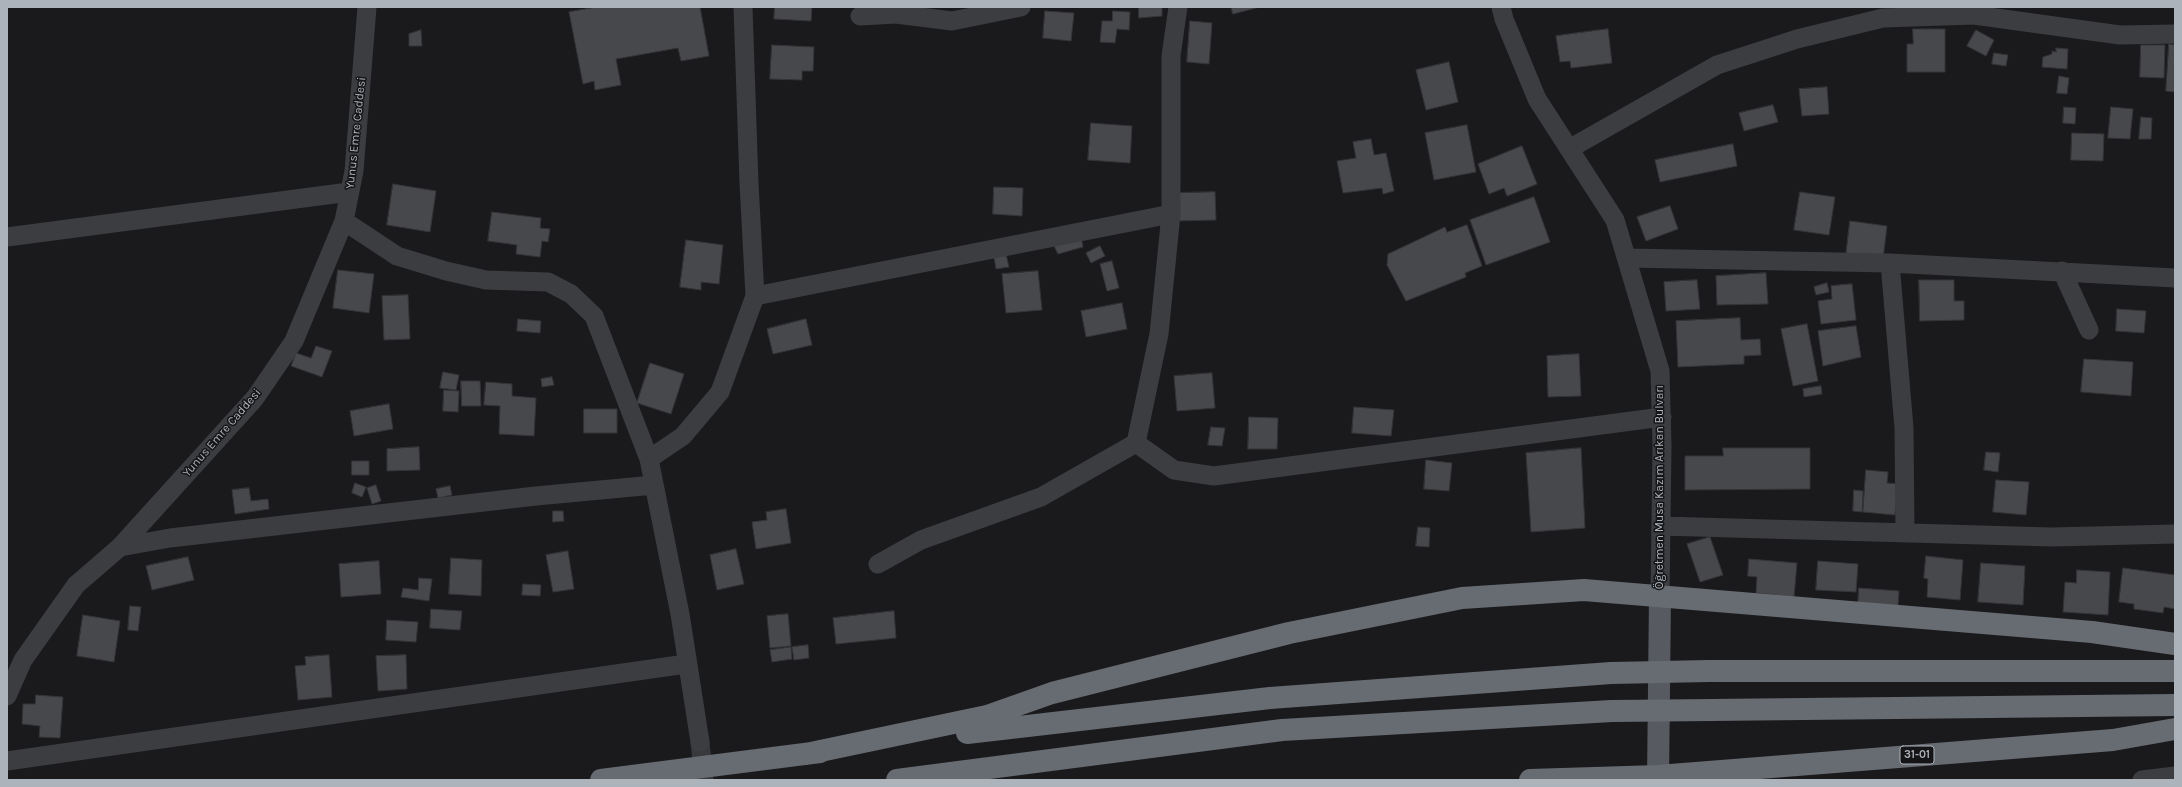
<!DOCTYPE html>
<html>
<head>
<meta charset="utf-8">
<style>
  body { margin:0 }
  #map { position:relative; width:2182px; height:787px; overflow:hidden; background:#1a1a1c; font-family:Karla,sans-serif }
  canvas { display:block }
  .frame { position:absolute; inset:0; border:8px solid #adb3bb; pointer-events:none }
</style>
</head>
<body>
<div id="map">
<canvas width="2182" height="787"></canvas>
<div class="frame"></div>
</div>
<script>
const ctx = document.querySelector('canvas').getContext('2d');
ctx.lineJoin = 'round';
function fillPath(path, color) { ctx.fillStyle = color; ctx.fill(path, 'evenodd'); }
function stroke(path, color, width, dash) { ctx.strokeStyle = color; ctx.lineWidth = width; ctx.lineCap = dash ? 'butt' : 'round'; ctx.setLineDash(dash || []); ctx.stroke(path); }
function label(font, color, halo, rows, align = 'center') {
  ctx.font = font + ' Karla,sans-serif'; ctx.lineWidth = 3; ctx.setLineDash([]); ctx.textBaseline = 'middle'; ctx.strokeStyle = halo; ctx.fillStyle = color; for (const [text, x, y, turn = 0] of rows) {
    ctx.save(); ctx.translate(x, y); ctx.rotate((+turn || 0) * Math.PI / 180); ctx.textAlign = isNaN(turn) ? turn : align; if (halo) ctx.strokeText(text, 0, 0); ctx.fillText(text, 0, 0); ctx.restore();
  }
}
const building = new Path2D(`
  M597,7H700L709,56L681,61L678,48L616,59L621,85L595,90L594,81L583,84L569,12Z
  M775,7H812L811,21L774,19Z
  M1139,7H1162V16L1139,18Z
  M1231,7H1260L1233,14Z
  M1045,11L1074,13L1071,41L1043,38Z
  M1113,11L1130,12L1129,30L1117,29L1115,43L1100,42L1102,21H1112Z
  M1190,21L1212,23L1209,64L1187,62Z
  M1608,29L1612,63L1571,68L1570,61L1560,62L1556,36Z
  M1913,29H1945V72H1907V44H1913Z
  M421,30L422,46H409V34Z
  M1976,30L1994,40L1986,56L1967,46Z
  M2169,44L2175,45V92L2166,91Z
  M772,45L814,47L813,71H802V80L770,79Z
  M2141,45H2165L2164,78L2140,77Z
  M2056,48L2068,49L2067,69L2042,67L2043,57L2052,54V51L2056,52Z
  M1994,53L2008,55L2006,66L1992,64Z
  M1449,62L1458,102L1426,110L1416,70Z
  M2059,76L2069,78L2067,94L2057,93Z
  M1827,87L1829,114L1802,116L1799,89Z
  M1773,105L1778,122L1744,131L1739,113Z
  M2064,107L2076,108L2075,124L2063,123Z
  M2111,107L2133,109L2130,139L2108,138Z
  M2141,117L2152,118L2151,139H2139Z
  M1091,123L1132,126L1130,163L1088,160Z
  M1467,125L1476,172L1434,180L1425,133Z
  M2072,133L2104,134L2103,161L2071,160Z
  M1371,139L1374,155L1386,153L1394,191L1383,194L1382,188L1343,193L1337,161L1356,158L1353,142Z
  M1733,144L1737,166L1660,182L1655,160Z
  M1522,146L1537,184L1507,196L1504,188L1489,194L1478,164Z
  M393,184L436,191L430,232L387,225Z
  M994,187L1023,188L1022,216L993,214Z
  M1215,192L1216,220L1175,221V193Z
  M1800,192L1835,197L1829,235L1794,230Z
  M1534,197L1550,242L1486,265L1470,220Z
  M1670,206L1678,229L1646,241L1637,217Z
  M492,212L541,218L540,228L550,229L548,242L542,241L540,257L516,254L517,245L488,241Z
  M1850,221L1887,226L1883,259L1846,255Z
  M1467,225L1482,266L1465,273L1466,277L1406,301L1387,265L1388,254L1445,227L1447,232Z
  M1081,237L1083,247L1058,254L1053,244Z
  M686,240L723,245L719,284L701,282V290L680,287Z
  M1100,246L1105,256L1091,263L1086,253Z
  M1006,254L1009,267L996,269L994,257Z
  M1112,261L1119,288L1107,291L1100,264Z
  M338,270L374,274L369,313L333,308Z
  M1038,271L1042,310L1006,313L1002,274Z
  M1766,273L1768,304L1717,305L1716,276Z
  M1697,280L1700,309L1666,311L1664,282Z
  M1919,280H1954V301H1964V320L1920,321Z
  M1827,283L1829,292L1816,295L1814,287Z
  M1852,284L1856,320L1821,324L1818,301L1832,299L1831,286Z
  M408,295L410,339L384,340L382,296Z
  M1122,303L1127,329L1086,337L1081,311Z
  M2117,309L2146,311L2144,333L2116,331Z
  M1740,318L1741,340L1760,339L1761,355L1744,356V364L1678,367L1676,321Z
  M518,319L541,321L540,333L517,331Z
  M806,319L812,345L773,354L767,329Z
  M1807,324L1818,381L1793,386L1781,329Z
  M1856,326L1861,357L1823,366L1818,331Z
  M316,346L332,351L322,377L291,366L296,353L311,358Z
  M1579,354L1581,396L1548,397L1547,356Z
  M2084,359L2133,362L2131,396L2081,392Z
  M650,363L684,374L671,414L637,403Z
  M443,372L459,375L456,390L440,388Z
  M1212,373L1215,408L1177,411L1174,376Z
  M552,377L554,385L542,387L541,379Z
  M461,381H480L481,406H462Z
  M486,382L512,384V396L536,398L534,436L499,434L500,406L484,405Z
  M1821,386L1822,394L1804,397L1803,389Z
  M444,390L459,391L458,412L443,411Z
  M389,404L393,429L354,436L350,411Z
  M1354,407L1394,410L1391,436L1352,433Z
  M584,409H617V433H584Z
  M1249,417L1278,418L1277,449H1248Z
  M1211,427L1225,428L1222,446L1208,445Z
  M419,447L420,470L387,471V449Z
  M1581,448L1585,528L1531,532L1526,453Z
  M1723,448H1810V489L1685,490V456H1723Z
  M1986,452L2000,453L1998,472L1984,470Z
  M1426,460L1452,463L1449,491L1424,489Z
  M352,461H369V475H352Z
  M1866,470L1888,472L1887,483L1898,484L1895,515L1863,512Z
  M1996,480L2029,482L2026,515L1993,512Z
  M355,483L366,487L362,497L352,493Z
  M376,485L381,501L372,504L367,488Z
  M450,486L452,495L438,498L436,489Z
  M249,488L251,501L268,499L269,509L235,514L232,490Z
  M1854,490L1863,491L1862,512L1853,511Z
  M786,509L791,543L756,549L752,522L767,520L766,512Z
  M553,511H563L564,521L553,522Z
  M1418,527L1430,528L1429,547L1416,546Z
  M1710,537L1723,575L1700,582L1687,544Z
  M736,549L744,584L717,590L710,555Z
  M568,551L574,589L553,592L546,555Z
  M1926,556L1963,560L1960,600L1927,597L1928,579L1924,578Z
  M188,557L194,580L152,590L146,566Z
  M451,558L482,560L481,596L449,594Z
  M1749,559L1797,563L1794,597L1756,593L1757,577L1748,576Z
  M379,561L381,594L341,597L339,564Z
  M1818,561L1858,564L1856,592L1816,590Z
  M1981,563L2025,566L2023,605L1978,602Z
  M2123,568L2175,575V609L2164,607L2163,613L2134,609V604L2119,602Z
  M2077,570L2110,572L2108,615L2063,612L2065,582L2076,583Z
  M419,578L432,579L429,601L401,597L403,588L418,590Z
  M523,584L541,585L540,596L522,595Z
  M1859,588L1899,591L1898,606L1858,603Z
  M130,606L141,607L138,631L128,630Z
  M431,609L462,611L460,630L430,628Z
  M894,611L896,638L836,644L833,618Z
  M788,614L791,646L770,648L767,616Z
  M83,615L120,621L114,662L77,656Z
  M387,620L418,622L416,642L386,640Z
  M808,645L809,658L794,660L792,647Z
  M791,647L792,659L772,662L770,650Z
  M329,655L332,697L298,700L295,666L306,665L305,657Z
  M406,655L407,689L378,691L376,656Z
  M36,695L63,697L60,738L39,737L40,726L22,724L23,704H35Z`);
const minorTunnel = new Path2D(`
  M700,742L704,780`);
const minor = new Path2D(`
  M1501,7L1504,19L1537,99L1615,220L1660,371L1662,446L1660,596
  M860,16L896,14L952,21L1021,7
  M1569,149L1717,65L1797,39L1883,18L1974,15L2120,35L2175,34
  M344,221L397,256L446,271L486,280L548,282L571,294L594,316L649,459L680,614L700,742
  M7,237L349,192
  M1627,258L1890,263L2175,278
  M1890,263L1904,428L1905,533
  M2062,271L2089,330
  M755,296L1171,214
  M1136,443L1174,470L1214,476L1662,417
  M649,459L683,436L720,392L755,296L749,183L743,7
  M1661,526L2052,537L2175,534
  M120,547L170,538L536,496L654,485
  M878,564L921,540L1041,497L1136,443L1159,334L1171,214V56L1178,7
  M7,696L23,660L76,585L120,547L255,398L294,341L344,221L354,171L367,7
  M7,761L686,664
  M2142,780L2175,776`);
const major = new Path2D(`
  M1658,780L1660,596`);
const highway = new Path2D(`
  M1709,671H2175
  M1711,710L2175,705
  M967,733L1270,698L1611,673
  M806,754L987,716L1052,693L1289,633L1462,598L1584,590L2092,632L2175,644
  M601,780L820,752
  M897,780L1282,730L1612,711
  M1530,780L1658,776L2113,740L2175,729`);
const highwayBridge = new Path2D(`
  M1611,673L1709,671
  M1612,711L1711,710`);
const shields = [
  [1917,755,34]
];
const shieldNames = [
  ["31-01",1917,755]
];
const streetNames = [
  ["Yunus Emre Caddesi",356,133,-84],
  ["Yunus Emre Caddesi",222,433,-49],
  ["Öğretmen Musa Kazım Arıkan Bulvarı",1660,487,-90]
];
fillPath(building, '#47484c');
stroke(building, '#343438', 1);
stroke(minorTunnel, '#37393c', 19, [19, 10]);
stroke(minor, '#3b3d41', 19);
stroke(major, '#575a60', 22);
stroke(highway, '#676b72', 22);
stroke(highwayBridge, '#676b72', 22);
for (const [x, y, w] of shields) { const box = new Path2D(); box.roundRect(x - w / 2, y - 9, w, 18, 3); ctx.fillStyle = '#151517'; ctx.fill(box); stroke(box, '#adb3bb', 1); }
label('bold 11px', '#adb3bb', null, shieldNames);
label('12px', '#adb3bb', '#151517', streetNames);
</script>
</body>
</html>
